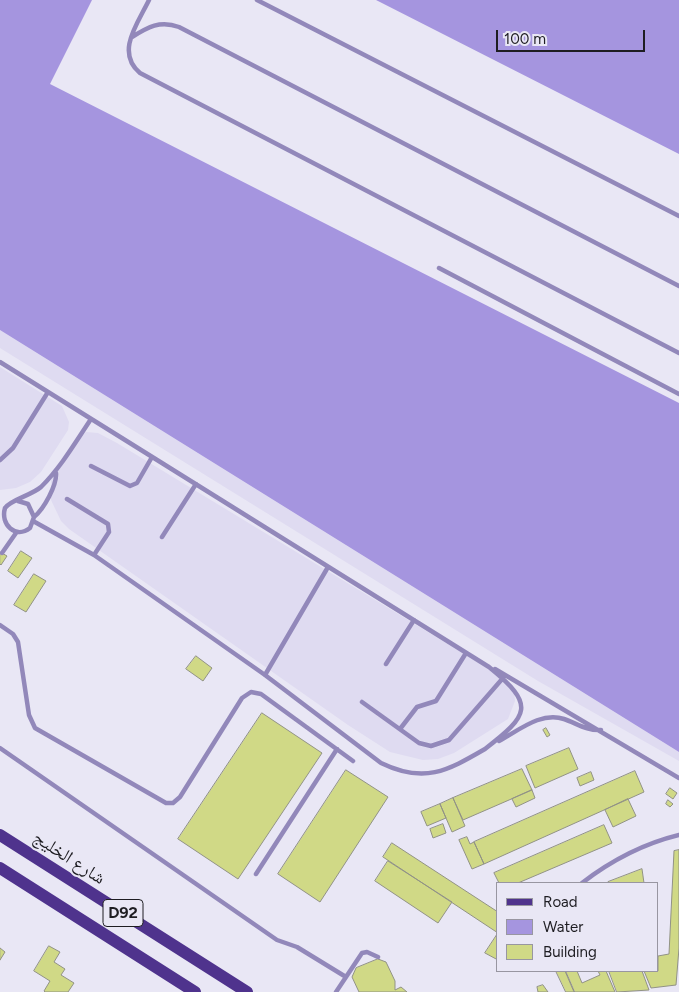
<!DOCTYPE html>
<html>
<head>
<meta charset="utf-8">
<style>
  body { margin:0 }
  #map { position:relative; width:679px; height:992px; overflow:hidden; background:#e9e7f5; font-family:Figtree,sans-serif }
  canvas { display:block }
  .legend { position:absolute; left:496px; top:882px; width:162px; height:90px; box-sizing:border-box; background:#e9e7f5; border:1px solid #9896a1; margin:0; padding:6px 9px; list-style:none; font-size:15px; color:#1e1d22 }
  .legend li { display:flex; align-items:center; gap:10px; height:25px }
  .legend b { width:25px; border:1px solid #9896a1 }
  .scale { position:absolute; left:496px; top:30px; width:149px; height:22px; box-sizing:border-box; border:2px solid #1e1d22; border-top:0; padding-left:6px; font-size:15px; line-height:18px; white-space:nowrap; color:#1e1d22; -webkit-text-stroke:4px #e9e7f5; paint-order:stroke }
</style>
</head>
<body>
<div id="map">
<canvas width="679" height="992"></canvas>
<ul class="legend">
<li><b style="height:6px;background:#4f338d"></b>Road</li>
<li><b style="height:14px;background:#a595df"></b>Water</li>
<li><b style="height:14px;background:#d0d986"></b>Building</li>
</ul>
<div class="scale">100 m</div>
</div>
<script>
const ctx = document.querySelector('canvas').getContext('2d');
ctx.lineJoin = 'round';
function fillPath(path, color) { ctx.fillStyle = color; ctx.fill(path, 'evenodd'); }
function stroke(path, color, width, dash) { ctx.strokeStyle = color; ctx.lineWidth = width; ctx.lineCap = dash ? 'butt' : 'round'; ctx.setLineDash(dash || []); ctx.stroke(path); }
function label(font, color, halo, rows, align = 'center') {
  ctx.font = font + ' Figtree,"Noto Naskh Arabic",sans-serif'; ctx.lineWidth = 4; ctx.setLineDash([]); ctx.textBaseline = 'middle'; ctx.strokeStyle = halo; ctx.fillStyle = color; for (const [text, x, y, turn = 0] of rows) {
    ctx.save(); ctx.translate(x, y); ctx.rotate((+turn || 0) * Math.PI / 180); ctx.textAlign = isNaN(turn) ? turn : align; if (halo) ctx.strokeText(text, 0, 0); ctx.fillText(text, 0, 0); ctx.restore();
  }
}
const built = new Path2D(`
  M0,330L679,752V761L538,681L0,348Z
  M0,367L62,406L69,422L68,430L41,472L30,482L16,488L0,490Z
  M86,432L98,433L117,443L507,680L514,691L515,701L508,719L454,753L438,759L423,760L390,752L348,725L69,529L61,521L51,500V480L78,438Z`);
const water = new Path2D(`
  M0,0H92L50,84L679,403V752L0,330Z
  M376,0H679V154Z`);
const building = new Path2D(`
  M21,551L32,558L18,578L8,571Z
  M0,552L7,556L1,565L0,564Z
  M34,574L46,581L26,612L14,605Z
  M196,656L212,668L203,681L186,669Z
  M262,713L322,753L238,879L178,839Z
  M546,728L550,735L547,737L543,730Z
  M569,748L578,769L535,788L526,766Z
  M522,769L532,790L463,820L453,798Z
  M346,770L388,797L320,902L278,874Z
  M635,771L644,792L484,864L474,842Z
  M591,772L594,780L580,786L577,778Z
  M670,788L677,793L673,799L666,794Z
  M532,790L535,798L516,807L512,799Z
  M453,798L465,826L452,832L440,804Z
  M628,799L636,816L613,827L605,810Z
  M668,800L673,804L670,807L666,804Z
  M440,804L446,818L427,826L421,812Z
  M443,824L446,833L433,838L430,829Z
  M604,825L612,843L518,883H499L494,873Z
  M467,837L470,844L474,842L484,864L472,869L459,840Z
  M392,843L498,912V933L383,857Z
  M679,850V948L676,985L651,988L644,971H658V956L669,954L674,851Z
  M388,861L452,902L438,923L375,881Z
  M642,869L644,883H608V882Z
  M498,933V960L485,953Z
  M49,946L60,952L54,962L65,969L61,975L74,983L68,992H45L44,991L50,981L34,971Z
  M0,948L5,952L0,960Z
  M378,959L386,962L395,981V990L401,987L407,992H359L352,977L356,968Z
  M556,971H565L574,992H566Z
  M566,971H577L582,983L600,975L598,971H606L615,992H575Z
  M609,971H642L649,990L617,992Z
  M543,985L548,992H538L537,987Z`);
const lane = new Path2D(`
  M149,0C138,23 115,52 140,73L679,353
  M257,0L679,216
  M132,37C148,27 160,20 179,27L679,286
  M439,268L679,394
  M0,362L489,667C536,705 529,715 485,749
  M0,460L13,448L48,392
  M91,466L130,486L137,483L152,457
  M67,499L108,524L109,532L94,555
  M18,501L28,504L34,517L30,528C16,539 0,525 5,508C10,500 32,495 41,487C61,467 75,443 91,419
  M34,517C44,509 57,485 56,473
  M33,521L94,555L265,675L381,763C424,784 447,771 485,749
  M162,537L196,484
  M2,553L16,533
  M0,625L13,634L18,642L29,715L35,728L166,803H173L180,797L242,698L251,692L261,694L353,761
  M386,664L414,620
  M495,669L679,778
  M265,675L328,567
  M362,702L419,743L431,746L449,740L503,678
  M400,729L417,707L436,701L466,653
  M499,741C518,731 541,711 564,719C576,723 587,731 601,730
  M0,748L277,940L297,947L346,977
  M256,874L337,749
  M582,883C612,860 642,844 679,835
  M336,992L362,953L367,952L378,957`);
const primary = new Path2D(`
  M0,835L247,992
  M0,868L195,992`);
const shields = [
  [123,913,40]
];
const shieldNames = [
  ["D92",123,913]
];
const streetNames = [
  ["شارع الخليج",69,858,33]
];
fillPath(built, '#dfdbf1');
fillPath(water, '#a595df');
fillPath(building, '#d0d986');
stroke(building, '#919285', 1);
stroke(lane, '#9288ba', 4.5);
stroke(primary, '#4f338d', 12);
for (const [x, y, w] of shields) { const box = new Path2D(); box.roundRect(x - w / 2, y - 13.5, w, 27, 4); ctx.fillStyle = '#e9e7f5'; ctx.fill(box); stroke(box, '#1e1d22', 1); }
label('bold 16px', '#1e1d22', null, shieldNames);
label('18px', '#1e1d22', '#e9e7f5', streetNames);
</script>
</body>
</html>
